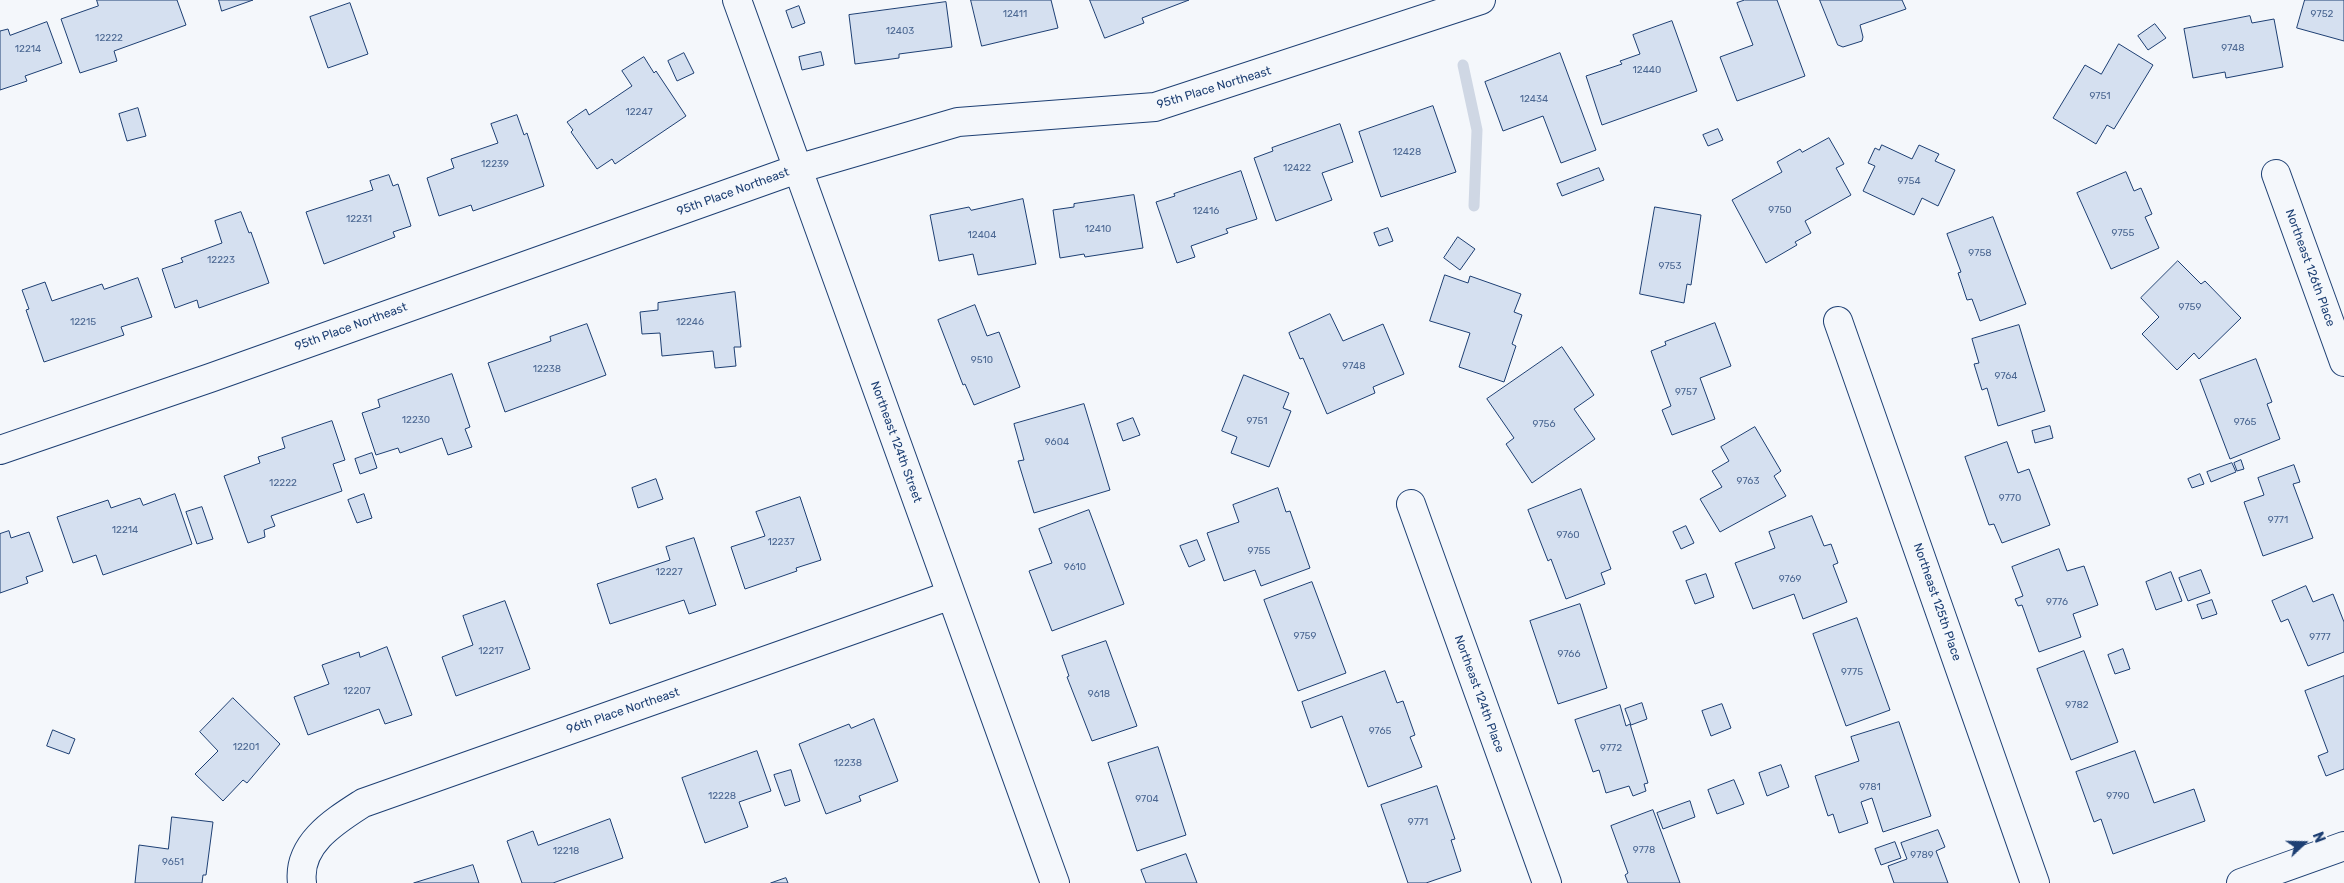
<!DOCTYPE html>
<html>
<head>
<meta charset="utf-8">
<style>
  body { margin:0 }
  #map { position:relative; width:2344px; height:883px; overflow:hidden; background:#f4f7fb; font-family:Rubik,sans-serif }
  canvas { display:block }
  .north { position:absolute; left:2279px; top:818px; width:50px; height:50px; -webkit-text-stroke:4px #f4f7fb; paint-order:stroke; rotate:69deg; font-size:14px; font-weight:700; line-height:20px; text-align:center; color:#1d3f73 }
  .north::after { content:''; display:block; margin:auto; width:18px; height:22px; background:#1d3f73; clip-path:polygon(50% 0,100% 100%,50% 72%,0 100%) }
</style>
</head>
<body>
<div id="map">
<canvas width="2344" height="883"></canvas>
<div class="north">N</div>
</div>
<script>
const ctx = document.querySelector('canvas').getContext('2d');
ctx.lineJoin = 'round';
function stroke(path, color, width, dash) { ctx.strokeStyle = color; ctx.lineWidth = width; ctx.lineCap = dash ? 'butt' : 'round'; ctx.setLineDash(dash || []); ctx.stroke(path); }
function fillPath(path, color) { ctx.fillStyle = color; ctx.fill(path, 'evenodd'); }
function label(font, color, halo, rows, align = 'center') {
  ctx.font = font + ' Rubik,sans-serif'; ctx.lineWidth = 4; ctx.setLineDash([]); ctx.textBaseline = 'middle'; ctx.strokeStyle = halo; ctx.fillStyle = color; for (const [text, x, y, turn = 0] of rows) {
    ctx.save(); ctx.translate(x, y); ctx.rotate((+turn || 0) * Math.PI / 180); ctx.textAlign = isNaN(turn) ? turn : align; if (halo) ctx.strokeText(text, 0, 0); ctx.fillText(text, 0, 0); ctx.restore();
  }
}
const stream = new Path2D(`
  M1463,65L1477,130L1474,206`);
const building = new Path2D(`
  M97,0H177L186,25L114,51L117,61L80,73L61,19L98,6Z
  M219,0H253L222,11Z
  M971,0H1051L1058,28L982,46Z
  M1090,0H1189L1142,18L1144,23L1105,38Z
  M1745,0H1777L1805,76L1737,101L1720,57L1753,45L1737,3Z
  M1820,0H1902L1906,9L1860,25L1863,37L1862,41L1843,47L1838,45Z
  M2305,0H2344V41L2297,28Z
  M946,2L952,47L899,54V58L855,64L849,15Z
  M350,3L368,54L328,68L310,17Z
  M799,6L805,23L792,28L786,11Z
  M2250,16L2252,23L2274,19L2283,67L2226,78L2225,72L2193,78L2184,29Z
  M1672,21L1697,91L1602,125L1586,76L1622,64L1620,61L1640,54L1633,35Z
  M47,22L62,63L25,76L27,81L0,90V31L8,29L10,35Z
  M2155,24L2166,38L2148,50L2138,36Z
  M2119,44L2153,65L2114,129L2107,125L2096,144L2053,118L2085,65L2101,74Z
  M821,52L824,65L802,70L799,57Z
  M684,53L694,73L677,81L668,61Z
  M1560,53L1596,150L1561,163L1543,116L1503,131L1485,82Z
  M644,57L654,73L656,71L686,116L615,164L612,159L597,169L571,132L573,130L567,122L586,109L589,115L632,86L622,71Z
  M1433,106L1456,172L1381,197L1359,132Z
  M138,108L146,136L127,141L119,114Z
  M517,115L524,135L527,133L544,186L473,211L471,205L439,216L427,178L454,168L451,159L498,143L491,124Z
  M1340,124L1353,162L1322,173L1332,200L1276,221L1254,158L1273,151L1272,148Z
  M1718,129L1723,140L1708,146L1703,135Z
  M1829,138L1844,164L1836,168L1851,195L1805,221L1811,233L1795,242L1797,245L1766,263L1732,200L1782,172L1777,162L1800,149L1802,152Z
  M1882,145L1912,159L1919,145L1939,154L1935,161L1955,170L1938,206L1922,198L1914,215L1863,191L1875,166L1868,163L1875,148L1879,150Z
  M1599,168L1604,180L1562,196L1557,184Z
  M1241,171L1257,219L1226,229L1228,233L1191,246L1195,257L1177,263L1156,202L1175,196L1174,194Z
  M2126,172L2134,191L2141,188L2152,214L2145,217L2159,248L2111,269L2077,193Z
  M389,175L393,186L398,184L411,226L393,232L395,237L324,264L306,212L373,190L370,181Z
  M1134,195L1143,248L1085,257L1084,254L1060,258L1053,210L1074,207V204Z
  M1023,199L1036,264L978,275L973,254L939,261L930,215L969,207L971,210Z
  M1655,207L1701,215L1691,285L1687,284L1684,303L1640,294Z
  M241,212L249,233L251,232L269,283L199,308L197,300L175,308L162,269L183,262L181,258L222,243L215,221Z
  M1993,217L2026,304L1980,321L1972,299L1967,300L1958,273L1961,272L1947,234Z
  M1388,228L1393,241L1379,246L1374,233Z
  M1458,237L1475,249L1460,270L1444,258Z
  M2178,261L2201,284L2205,281L2241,318L2199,359L2194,353L2177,370L2142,334L2159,317L2141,298Z
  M1445,275L1468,283L1470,276L1521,294L1514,312L1522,315L1512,344L1516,346L1504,382L1459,367L1470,333L1430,321Z
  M138,278L152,317L121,327L124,335L44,362L26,310L29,309L22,290L45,282L52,301L102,284L104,289Z
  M735,292L741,347H734L736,366L715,368L713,351L662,356L660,333L642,334L640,312L658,310V303Z
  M975,305L987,336L999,332L1020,387L974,405L965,384L963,385L938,320Z
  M1330,314L1343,341L1383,324L1404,374L1373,387L1375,393L1327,414L1303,358L1300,359L1289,333Z
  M1715,323L1731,366L1700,378L1715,419L1672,435L1662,410L1671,406L1651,351L1666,345L1665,342Z
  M587,324L606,375L505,412L488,363L551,341L550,337Z
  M2019,325L2045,411L1998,426L1987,388L1982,390L1974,364L1979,363L1972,339Z
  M1562,347L1594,395L1574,409L1595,439L1532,483L1506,444L1514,438L1487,399Z
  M2256,359L2272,402L2267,404L2280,439L2230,459L2200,380Z
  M452,374L470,427L465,429L472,447L448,455L442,438L400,453L398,448L376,455L362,413L380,407L378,400Z
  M1244,375L1289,393L1283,408L1291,411L1269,467L1231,453L1237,437L1222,431Z
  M1084,404L1110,490L1034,513L1018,461L1024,460L1014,424Z
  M1133,418L1140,435L1123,441L1117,424Z
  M332,421L345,460L333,464L342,491L271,516L275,526L264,530L265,537L248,543L224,476L260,463L258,457L285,448L282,438Z
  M2050,426L2053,438L2035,443L2032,431Z
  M1755,427L1781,471L1774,476L1786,496L1720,532L1700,499L1722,487L1712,471L1729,461L1721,447Z
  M2007,442L2018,473L2029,469L2050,525L2002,543L1994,524L1989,525L1965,457Z
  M372,453L377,468L360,474L355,459Z
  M2241,460L2244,469L2237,471L2234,463Z
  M2232,463L2236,472L2211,482L2207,472Z
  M2294,465L2300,482L2293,484L2313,538L2263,556L2244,502L2264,495L2258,478Z
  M2200,474L2204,484L2192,488L2188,479Z
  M656,479L663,499L638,508L632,488Z
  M1278,488L1286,512L1290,511L1310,568L1261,586L1255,570L1224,581L1207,533L1239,522L1233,505Z
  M1581,489L1611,569L1601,573L1605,584L1566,599L1551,559L1548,561L1528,510Z
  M175,494L192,544L103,575L96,555L73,563L57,517L108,500L111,508L140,498L143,505Z
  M364,494L372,518L357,523L348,500Z
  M800,497L821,560L796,568L797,571L745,589L731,547L765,536L756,512Z
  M202,507L213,539L197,544L186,512Z
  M1089,510L1124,604L1052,631L1029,571L1052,563L1039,529Z
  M1812,516L1824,546L1831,544L1838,563L1833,565L1847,602L1803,619L1794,594L1753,609L1735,563L1775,548L1769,532Z
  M1686,526L1694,543L1681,549L1673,532Z
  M9,531L11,538L29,532L43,571L26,577L28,583L0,593V534Z
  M694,538L716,605L689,614L684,600L610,624L597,584L670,560L666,547Z
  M1197,540L1205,560L1189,567L1180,546Z
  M2059,549L2067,571L2084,566L2098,605L2073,614L2081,637L2039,652L2022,605L2018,606L2015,599L2023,596L2012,567Z
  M2201,570L2210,593L2188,601L2179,578Z
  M2171,572L2182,601L2156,610L2146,582Z
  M1706,574L1714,597L1695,604L1686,581Z
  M1312,582L1346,673L1298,691L1264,600Z
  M2306,586L2313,602L2333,594L2344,622V652L2308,666L2288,619L2281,622L2272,601Z
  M2212,600L2217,614L2202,619L2197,605Z
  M505,601L530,669L456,696L442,657L473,645L463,616Z
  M1580,604L1607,688L1558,704L1530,621Z
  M1857,618L1890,710L1846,726L1813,634Z
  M1106,641L1137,726L1092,741L1067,677L1069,676L1062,656Z
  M387,647L412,715L385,724L379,709L308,735L294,697L329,684L322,665L359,652L360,657Z
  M2123,649L2130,669L2115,674L2108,655Z
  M2084,651L2118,742L2071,760L2037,669Z
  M1385,671L1397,703L1403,701L1415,735L1410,737L1422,767L1368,787L1342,716L1311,728L1302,702Z
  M2344,676V769L2326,776L2318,756L2328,752L2305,691Z
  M233,698L280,744L247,783L243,780L223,801L195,774L218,751L200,732Z
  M1642,703L1647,719L1631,725L1625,709Z
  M1722,704L1731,728L1711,736L1702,711Z
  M1620,705L1626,726L1630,724L1648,783L1644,784L1646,791L1633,796L1629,786L1606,793L1599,770L1593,772L1575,720Z
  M874,719L898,781L859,796L861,801L826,814L799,744L849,724L851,728Z
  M1899,722L1931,816L1883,832L1872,798L1861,802L1868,823L1839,833L1833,814L1828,816L1815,776L1859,761L1851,737Z
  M53,730L75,739L69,754L47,746Z
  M1158,747L1186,835L1137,851L1108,763Z
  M757,751L771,791L739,802L748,827L705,843L682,778Z
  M2135,751L2154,803L2194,789L2205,821L2113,854L2101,819L2094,822L2076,772Z
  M1781,765L1789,787L1767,796L1759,773Z
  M791,770L800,801L785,806L774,775Z
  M1734,780L1744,804L1717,814L1708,790Z
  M1437,786L1455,839L1451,840L1461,871L1426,883H1408L1381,805Z
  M1690,801L1695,817L1663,829L1657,813Z
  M1653,810L1680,883H1628L1625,875L1628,873L1611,826Z
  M172,817L213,822L206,875H203L202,883H135L139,845L168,849Z
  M610,819L623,858L553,883H522L507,841L533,831L538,845Z
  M1938,830L1945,847L1936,851L1948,883H1894L1888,866L1907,859L1901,843Z
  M1895,842L1901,858L1881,865L1875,849Z
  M1186,854L1197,883H1146L1141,870Z
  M473,865L479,883H414Z
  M786,878L788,883H771Z`);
const minor = new Path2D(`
  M737,0L1055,883
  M2276,174L2344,362
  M1838,321L2035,883
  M0,450L210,378L797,169L958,122L1155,107L1481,0
  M1411,504L1547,883
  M302,883C297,844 335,821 363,803L951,595
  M2241,883L2344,846`);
const numberNames = [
  ["12411",1015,14],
  ["9752",2322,14],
  ["12403",900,31],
  ["12222",109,38],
  ["9748",2233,48],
  ["12214",28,49],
  ["12440",1647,70],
  ["9751",2100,96],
  ["12434",1534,99],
  ["12247",639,112],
  ["12428",1407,152],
  ["12239",495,164],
  ["12422",1297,168],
  ["9754",1909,181],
  ["9750",1780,210],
  ["12416",1206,211],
  ["12231",359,219],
  ["12410",1098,229],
  ["9755",2123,233],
  ["12404",982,235],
  ["9758",1980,253],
  ["12223",221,260],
  ["9753",1670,266],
  ["9759",2190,307],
  ["12215",83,322],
  ["12246",690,322],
  ["9510",982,360],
  ["9748",1354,366],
  ["12238",547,369],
  ["9764",2006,376],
  ["9757",1686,392],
  ["12230",416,420],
  ["9751",1257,421],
  ["9765",2245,422],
  ["9756",1544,424],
  ["9604",1057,442],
  ["9763",1748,481],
  ["12222",283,483],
  ["9770",2010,498],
  ["9771",2278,520],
  ["12214",125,530],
  ["9760",1568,535],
  ["12237",781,542],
  ["9755",1259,551],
  ["9610",1075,567],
  ["12227",669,572],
  ["9769",1790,579],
  ["9776",2057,602],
  ["9759",1305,636],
  ["9777",2320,637],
  ["12217",491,651],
  ["9766",1569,654],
  ["9775",1852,672],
  ["12207",357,691],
  ["9618",1099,694],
  ["9782",2077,705],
  ["9765",1380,731],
  ["12201",246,747],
  ["9772",1611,748],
  ["12238",848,763],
  ["9781",1870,787],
  ["12228",722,796],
  ["9790",2118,796],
  ["9704",1147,799],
  ["9771",1418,822],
  ["9778",1644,850],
  ["12218",566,851],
  ["9789",1922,855],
  ["9651",173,862]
];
const streetNames = [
  ["95th Place Northeast",1214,88,-17],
  ["95th Place Northeast",733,192,-20],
  ["Northeast 126th Place",2310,268,70],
  ["95th Place Northeast",351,327,-20],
  ["Northeast 124th Street",896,442,70],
  ["Northeast 125th Place",1937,602,71],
  ["Northeast 124th Place",1479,694,70],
  ["96th Place Northeast",623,711,-19]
];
stroke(stream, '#cfd7e4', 11);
fillPath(building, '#d5e0f0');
stroke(building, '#1d3f73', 1);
stroke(minor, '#1d3f73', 30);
stroke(minor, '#f4f7fb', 28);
label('10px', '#4b6792', null, numberNames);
label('12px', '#1d3f73', '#f4f7fb', streetNames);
</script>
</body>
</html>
